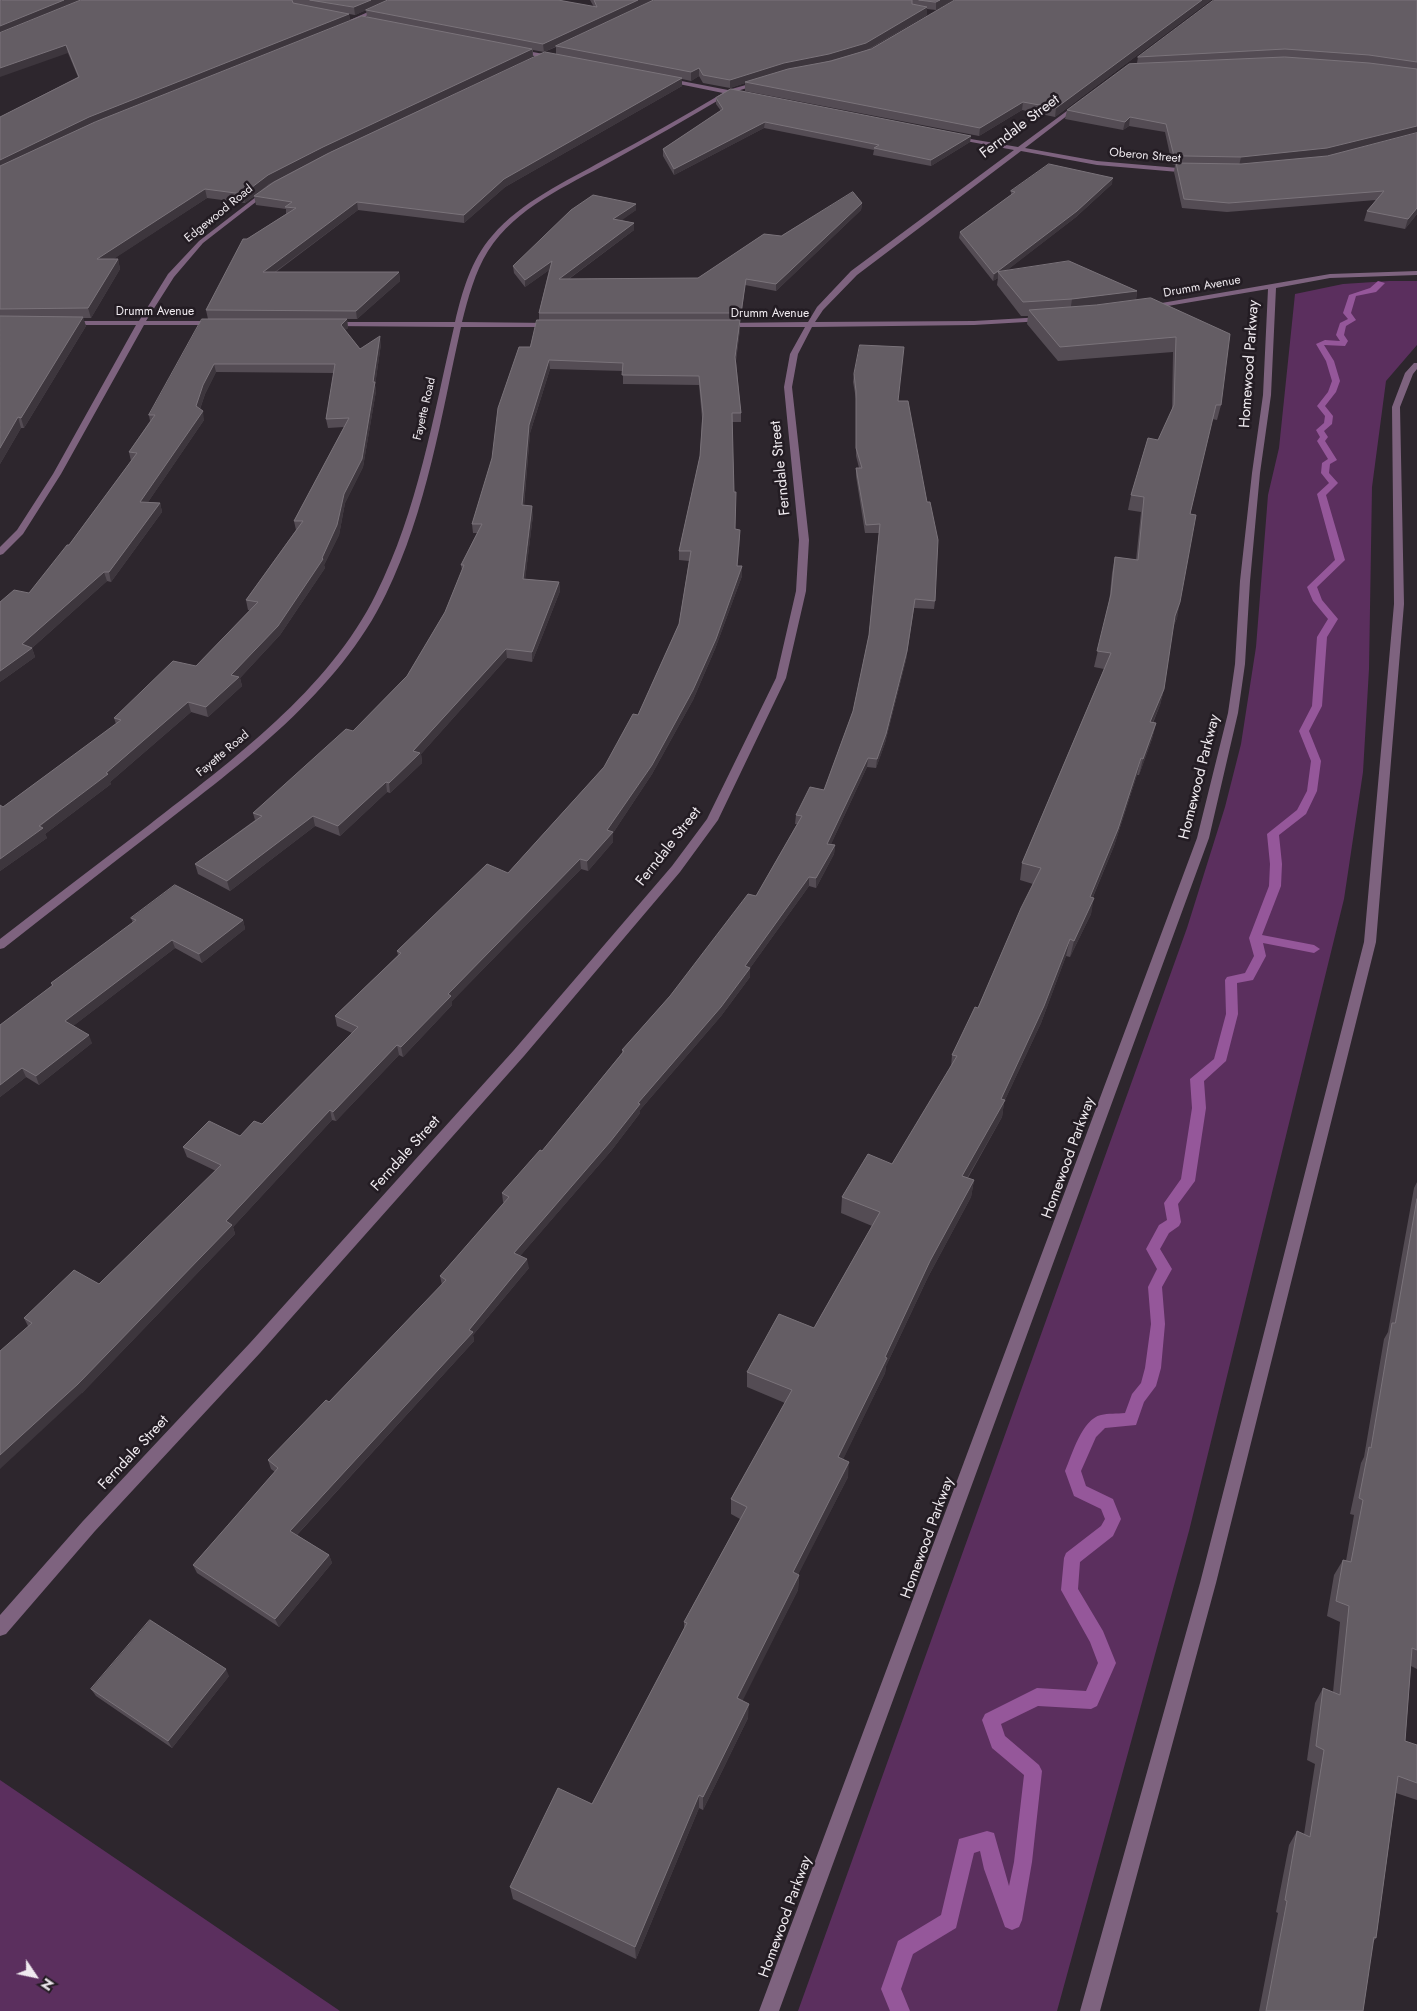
<!DOCTYPE html>
<html>
<head>
<meta charset="utf-8">
<style>
  body { margin:0 }
  #map { position:relative; width:1417px; height:2011px; overflow:hidden; background:#2d262d; font-family:Jost,sans-serif }
  canvas { display:block }
  .north { position:absolute; left:10px; top:1951px; width:50px; height:50px; -webkit-text-stroke:4px #231c23; paint-order:stroke; rotate:124deg; font-size:14px; font-weight:700; line-height:20px; text-align:center; color:#efeaef }
  .north::after { content:''; display:block; margin:auto; width:18px; height:22px; background:#efeaef; clip-path:polygon(50% 0,100% 100%,50% 72%,0 100%) }
</style>
</head>
<body>
<div id="map">
<canvas width="1417" height="2011"></canvas>
<div class="north">N</div>
</div>
<script>
const ctx = document.querySelector('canvas').getContext('2d');
ctx.lineJoin = 'round';
function fillPath(path, color) { ctx.fillStyle = color; ctx.fill(path, 'evenodd'); }
function stroke(path, color, width, dash) { ctx.strokeStyle = color; ctx.lineWidth = width; ctx.lineCap = dash ? 'butt' : 'round'; ctx.setLineDash(dash || []); ctx.stroke(path); }
function label(font, color, halo, rows, align = 'center') {
  ctx.font = font + ' Jost,sans-serif'; ctx.lineWidth = 5; ctx.setLineDash([]); ctx.textBaseline = 'middle'; ctx.strokeStyle = halo; ctx.fillStyle = color; for (const [text, x, y, turn = 0] of rows) {
    ctx.save(); ctx.translate(x, y); ctx.rotate((+turn || 0) * Math.PI / 180); ctx.textAlign = isNaN(turn) ? turn : align; if (halo) ctx.strokeText(text, 0, 0); ctx.fillText(text, 0, 0); ctx.restore();
  }
}
const green = new Path2D(`
  M1389,281H1417V345L1386,381L1372,487L1369,669L1363,772L1344,899L1189,1531L1057,2011H798L1187,928L1225,807L1241,744L1256,647L1268,495L1279,448L1295,294L1343,284Z
  M0,1780L340,2011H0Z`);
const stream = new Path2D(`
  M1378,281L1385,283L1376,292L1356,296L1351,313L1356,320L1346,326L1344,335L1348,341L1345,346L1324,345L1334,361L1340,381L1336,392L1325,406L1333,416L1332,424L1324,431L1328,437L1325,441L1337,460L1330,464L1329,473L1338,483L1326,495L1345,560L1317,587L1322,600L1338,619L1327,637L1322,706L1309,731L1321,761L1317,791L1306,814L1279,835L1282,864L1281,886L1262,935L1314,945L1320,949L1314,953L1263,943L1266,956L1253,980L1237,983L1238,1014L1226,1061L1204,1081L1206,1108L1195,1181L1178,1204L1181,1222L1179,1226L1169,1233L1160,1249L1172,1269L1162,1287L1165,1324L1161,1368L1156,1386L1144,1402L1136,1425L1105,1428L1096,1437L1081,1471L1086,1486L1113,1499L1121,1519L1113,1536L1080,1562L1078,1589L1103,1631L1116,1663L1097,1706L1091,1709L1038,1706L1001,1724L1005,1736L1039,1765L1042,1771L1032,1862L1022,1920L1019,1927L1012,1930L1005,1927L984,1869L980,1851L974,1853L956,1928L913,1954L901,1989L910,2011H890L881,1989L898,1941L941,1915L959,1839L987,1831L994,1833L1009,1886L1014,1862L1024,1775L992,1748L982,1720L985,1714L1037,1688L1086,1691L1098,1663L1090,1642L1061,1590L1064,1558L1066,1553L1101,1526L1105,1519L1101,1509L1074,1496L1065,1471C1072,1455 1082,1419 1101,1415C1108,1413 1117,1414 1125,1413L1132,1394L1141,1383L1145,1368L1151,1324L1148,1287L1157,1269L1146,1249L1159,1225L1167,1220L1164,1203L1181,1179L1192,1108L1190,1079L1214,1059L1226,1014L1225,980L1227,977L1245,973L1254,956L1249,938L1269,886L1270,864L1267,834L1297,810L1307,791L1311,761L1299,731L1312,706L1317,637L1328,619L1313,601L1307,587L1335,560L1317,494L1329,483L1321,473L1322,463L1328,459L1317,441L1320,437L1316,430L1324,423L1325,416L1317,406L1328,392L1332,381L1326,361L1316,344L1325,340L1340,341L1336,335L1340,323L1348,319L1343,313L1349,295L1370,288Z`);
const minor = new Path2D(`
  M395,0H402L355,21L350,20Z
  M516,49L555,56L558,58L555,60L514,52Z
  M666,78L728,90L760,81L763,83L734,92V94H729C690,117 650,140 610,162C567,186 516,207 488,251C475,272 468,298 462,322L551,323L555,325L551,327H461C441,417 427,510 386,594C339,692 241,764 157,829C106,868 55,908 4,948L0,949V939C49,901 99,863 149,825C231,761 329,690 376,594C418,510 433,417 454,327L331,326H328V322H455C462,292 471,260 492,236C522,201 565,182 604,160C644,139 684,116 723,93L664,81Z
  M1079,102L1081,105L1025,148L1097,161L1190,169L1193,171L1190,173L1097,165L1021,151L857,275L823,310L815,322L974,321L1043,317L1047,319L1043,321L974,325L812,327L798,354L792,387L809,540L806,591L786,678L718,820L680,872L524,1056L260,1353L95,1531L6,1634L0,1636V1615L83,1521L250,1343L514,1050L672,866L707,819L776,678L796,591L799,540L784,387L790,354L805,327H723L719,325L720,323L808,322L817,307L851,271L1014,150L955,139L953,136L1018,147Z
  M265,190L270,191L203,243L174,277L146,321H216L220,323L219,325H144L61,474L23,534L3,554L0,555V547L17,530L53,474L136,325H68L64,323L65,321H139L168,274L199,241Z
  M1417,271V275L1330,278L1276,288L1271,395L1260,473L1250,581L1245,664L1238,713L1209,838L779,2011H759L1197,838L1228,713L1235,664L1240,581L1252,473L1263,395L1268,289L1150,309L1146,307L1150,305L1330,274Z
  M1414,363H1417V369L1413,374L1400,407L1404,604L1376,942L1216,1583L1100,2011H1080L1200,1583L1364,942L1394,604L1392,407L1405,373Z`);
const wall = new Path2D(`
  M2,0H558L594,7L590,0H953L936,10L927,9V15L868,50L871,49L955,0H1211L1055,117L1022,110L979,136L745,91V83L730,88L703,83L699,76L691,81L682,79V86L505,187L464,223L358,210L276,272H399L400,281L357,319H347L348,328L345,330L360,349L381,344L375,385L376,391L363,467L345,503L339,535L324,565L325,568L280,635L240,678L242,686L208,717L191,712L110,782L111,784L45,834L47,838L0,871V805L3,807L116,724L114,718L196,666L250,610H248L246,600L296,530L294,521L344,427L328,428L326,419L334,373L216,372L205,394L200,409L204,420L148,502L160,503L162,512L111,582L107,581L32,648L35,657L0,682V602L29,593L69,545L131,461L129,452L150,421L149,415L208,319L206,310L247,239L286,214V209L256,205L254,196L272,183L245,203L207,198L113,259H118L120,269L91,318H83L86,326L24,428H21L0,464V117L78,77L68,53ZM366,10L367,17L350,21L349,14L355,15ZM556,47V54L425,108L533,57V50L544,52Z
  M1417,0V214L1405,229L1364,221L1367,211L1376,200L1227,212L1182,208L1174,172L1175,165L1172,164L1165,132L1129,126L1123,130L1065,119L1067,110L1137,63L1138,57Z
  M716,98L971,136L970,142L931,166L873,155L874,150L764,128L674,175L663,156V149L721,111L716,104Z
  M1112,184L1076,217L1007,270L1137,291L1136,300L1151,298L1221,405L1217,420L1212,419L1190,514L1177,618L1173,627L1164,689L1160,705L1153,723H1156L1152,739L1139,775H1137L1114,846L1093,897L1091,914L1070,957L1066,956L1041,1023L1004,1102L1002,1117L968,1178L974,1180L971,1197L928,1277L886,1366L885,1373L843,1459L848,1477L798,1574L799,1575L798,1590L742,1700L748,1718L703,1810L699,1808L636,1959L513,1899L510,1887L592,1804L684,1629V1622L740,1519L731,1514V1499L785,1403L747,1387V1372L814,1328L872,1226L841,1213L842,1197L892,1164L951,1067L952,1055L978,1008L1033,884L1020,880L1022,863L1104,669L1094,667L1109,604L1112,573L1115,557L1136,560L1141,512L1128,510L1131,495L1158,440L1172,411L1173,352L1058,361L1027,324L1028,316H1021L997,285L998,278L993,281L959,238L960,232L1011,195V191Z
  M862,203L861,210L776,291L745,285L741,320H645H740V329L736,361L741,413V422H732L735,529L740,539L737,566L742,576L715,649L693,700L652,774L613,833V842L588,871L581,869L452,1001V1005L403,1057L399,1055L336,1121L332,1120L233,1227L235,1234L82,1393L28,1326L24,1318L99,1284L216,1171L187,1157L183,1147L240,1136L262,1124L352,1033L337,1026L335,1016L398,955L397,951L508,873L604,767L638,715L679,624L689,561L679,560V551L700,456L702,418L699,385L623,384V371L550,369L530,433L524,506L533,515L525,579L559,582L560,591L532,662L507,658L421,754L422,763L390,793L387,792L340,836L315,826L230,891L198,874L195,864L255,820L253,813L353,731L407,676L445,612L462,570L461,565L477,533H473L472,524L539,320V313L549,270L525,287L514,273L513,266L636,204V210L621,220L634,223V230L569,279L698,278L781,236Z
  M854,374L898,401L935,601L934,609L914,608L906,660L885,743L876,768L867,767L831,844L835,845L834,854L816,888L809,886L750,968V977L721,1016L640,1110V1113L611,1151L520,1256L529,1268L473,1335L474,1341L297,1535L329,1555L332,1563L279,1627L197,1573L193,1565L275,1472L271,1469L268,1460L329,1402L442,1285L440,1276L504,1203L503,1202L502,1193L542,1151L622,1053V1050L670,996L756,896L797,824H795L796,815L824,790L853,711L869,635L879,533H865L856,476V468H859L856,456V399L853,382Z
  M131,918L243,920L245,929L202,963L175,948L73,1026L92,1043L39,1085L26,1077L0,1097V1025L52,986L51,983L133,923Z
  M1417,1182V1669L1411,1666L1405,1741L1417,1745V1800L1396,1793L1376,1938L1373,1942L1363,2011H1259L1278,1913L1276,1912L1289,1845L1297,1831L1304,1834L1315,1764L1307,1760L1315,1703L1323,1688L1333,1692L1340,1622L1327,1616L1334,1575L1343,1560L1346,1561L1354,1515L1350,1514L1361,1463L1364,1457L1384,1339L1388,1332L1414,1188Z
  M229,1676L172,1748L96,1696L91,1689Z`);
const shadedWall = new Path2D(`
  M64,0H85L0,35V26Z
  M371,0H390L355,15L354,7Z
  M638,0H655L544,52L543,44Z
  M940,0H953L936,10V2Z
  M1202,0H1211L1055,117L1056,108Z
  M927,7V15L865,51L747,83L745,82V83L730,88V80Z
  M349,14L350,22L0,170V160L89,117Z
  M66,45L68,53L0,77V68Z
  M532,49L533,57L324,155L269,184L245,203L243,194L268,175L323,147Z
  M699,68V76L691,81V72Z
  M682,78V86L505,187L464,223V215L504,179Z
  M1023,102L1022,110L979,136L980,128Z
  M1130,117L1129,126L1123,130L1125,122Z
  M765,122L764,128L674,175V169Z
  M1417,126V134L1325,157L1239,166L1241,157Z
  M971,136L970,142L931,166V160Z
  M1113,178L1112,184L1076,217L1001,275L998,272V278L993,281L994,274Z
  M205,189L207,198L100,268L97,259Z
  M357,202L358,210L264,280L263,272Z
  M862,203L861,210L776,291V284Z
  M636,204V210L614,226L613,219Z
  M1417,208V214L1405,229L1408,219Z
  M634,223V230L559,286V279Z
  M118,259L120,269L91,318L88,308Z
  M552,261V268L525,287V280Z
  M399,272L400,281L357,319L356,311Z
  M1137,291L1135,305L1070,313L1072,299Z
  M83,317L86,326L24,428L21,418Z
  M347,319L348,328L342,333L341,325Z
  M740,320V329L735,365V357Z
  M380,336L381,344L375,385L376,391L363,467L345,503L339,535L324,565L325,568L280,635L240,678L242,686L208,717L206,707L322,558L344,494L373,382Z
  M549,360L550,369L530,433L523,514L522,505L529,425Z
  M214,364L216,372L205,394L198,415L196,406L203,385Z
  M203,411L204,420L142,511L140,502Z
  M18,417L21,428L0,464V448Z
  M160,503L162,512L111,582L109,572Z
  M532,506L533,515L524,589L523,579Z
  M740,530V539L737,575V566Z
  M742,566V576L715,649L693,700L652,774L613,833V842L588,871L587,861Z
  M104,572L107,581L32,648L35,657L0,682V671L22,644Z
  M559,582L560,591L532,662V652Z
  M915,599L906,660L885,743L876,768L877,759Z
  M1180,602L1177,618L1171,632L1175,616Z
  M506,649L507,658L421,754L422,763L390,793L389,783L413,751Z
  M1164,689L1160,705L1146,738L1150,722Z
  M188,702L191,712L110,782L111,784L45,834L47,838L0,871V859L106,773Z
  M1156,723L1152,739L1139,775L1143,759Z
  M868,758L867,767L827,853V844Z
  M1141,758L1137,775L1114,846L1086,913L1090,897Z
  M386,782L387,792L340,836L338,826Z
  M313,816L315,826L230,891L227,881Z
  M835,845L834,854L816,888V878Z
  M580,859L581,869L452,1001V1005L403,1057L401,1047L448,994Z
  M809,877V886L750,968V977L721,1016L640,1110V1113L611,1151L515,1262L514,1253L638,1103L745,966Z
  M1094,898L1091,914L1070,957L1074,941Z
  M243,920L245,929L202,963L199,954Z
  M1070,939L1066,956L1041,1023L1004,1102L1002,1117L959,1192L962,1176L1001,1099Z
  M172,940L175,948L68,1030L65,1021Z
  M89,1035L92,1043L39,1085L36,1076Z
  M397,1045L399,1055L336,1121L333,1112Z
  M22,1068L26,1077L0,1097V1085Z
  M330,1110L332,1120L233,1227L235,1234L82,1393L0,1469V1455L226,1221Z
  M974,1180L971,1197L928,1277L886,1366L885,1373L837,1472L838,1457L885,1357L930,1261Z
  M527,1259L529,1268L473,1335L474,1341L293,1539L290,1531L469,1330Z
  M849,1462L848,1477L792,1587L793,1572Z
  M329,1555L332,1563L279,1627L275,1619Z
  M799,1575L798,1590L737,1712V1698Z
  M226,1669L229,1676L172,1748L168,1741Z
  M749,1704L748,1718L703,1810V1797Z
  M699,1795V1808L636,1959L635,1947Z`);
const building = new Path2D(`
  M2,0H64L0,26V1Z
  M81,0H292L293,3L349,14L89,117L0,160V117L79,77L66,45L0,68V33Z
  M310,0H371L354,7Z
  M388,0H558L597,7L594,0H638L543,44L366,10Z
  M654,0H912V4L927,7L866,43L829,54L784,63L730,80L703,75L699,68L691,72L556,46Z
  M919,0H940L936,2Z
  M955,0H1202L1056,108L1023,102L980,128L745,82L788,69L831,61L871,49Z
  M1214,0H1417V62L1369,55L1285,49L1138,57Z
  M362,16L532,49L323,147L268,175L243,194L205,189L97,259H118L88,308L0,309V166L95,122Z
  M545,52L682,78L504,179L464,215L357,202L263,272H399L356,311L206,310L243,239H247L296,208L285,207L292,202L254,196L274,182L329,153Z
  M1285,57L1369,63L1417,69V126L1327,148L1241,157L1185,156H1174L1166,124L1130,117L1125,122L1067,110L1129,64Z
  M731,89L971,136L931,160L874,148L879,145L765,122L674,169L663,149L723,109L716,98Z
  M1417,133V208L1408,219L1367,211L1384,191L1229,203L1184,199L1176,163L1241,164L1327,156Z
  M1049,164L1113,178L1077,211L994,274L960,232L1015,192L1011,191Z
  M853,192L862,203L776,284L746,279L741,313H539L552,261L525,280L513,266L571,210L593,195L636,204L613,219L634,223L559,279L698,278L764,234L781,236Z
  M1069,261L1137,291L1072,299L1023,302L998,272Z
  M1151,298L1230,334L1221,405H1216L1190,514L1196,515L1180,602L1175,616L1164,689L1150,722L1156,723L1143,759L1141,758L1118,829L1090,897L1094,898L1074,941L1070,939L1044,1006L1001,1099L1005,1100L962,1176L974,1180L930,1261L885,1357L887,1358L838,1457L849,1462L793,1572L799,1575L737,1698L749,1704L703,1797L699,1795L635,1947L510,1887L558,1788L592,1804L687,1623L684,1622L747,1507L731,1499L792,1390L747,1372L779,1314L814,1328L880,1212L842,1197L868,1154L892,1164L957,1056L952,1055L975,1007L978,1008L1021,908L1041,868L1022,863L1111,653L1097,651L1111,594L1115,557L1138,560L1144,497L1131,495L1148,438L1158,440L1174,405L1176,337L1060,347L1029,310L1096,305Z
  M0,316L83,317L21,418L18,417L0,448Z
  M202,319H347L341,325L360,349L380,336L373,382H375L362,459L344,494L337,525L322,558L323,559L278,626L231,675L239,677L206,707L188,702L106,773L108,774L39,826L43,828L0,859V805L3,807L121,720L114,718L173,661L196,666L258,602L246,600L303,521H294L349,418L326,419L335,364H214L203,385L196,406L203,411L140,502L160,503L109,572H104L22,644L32,648L0,671V602L14,590L29,593L67,545H69L137,453L129,452L155,415H149Z
  M537,320H740L735,357L741,413H732L734,492H736L735,529L740,530L737,566H742L716,639L693,690L652,765L607,830L613,832L587,861L580,859L448,994L451,996L401,1047L397,1045L333,1112L330,1110L226,1221L232,1225L78,1384L0,1455V1351L32,1323L24,1318L74,1270L99,1284L221,1165L183,1147L209,1121L240,1136L254,1121L262,1124L358,1027L335,1016L401,953L397,951L487,864L508,873L604,767L633,714L638,715L679,624L691,551H679L700,456L703,414L699,376L622,375L623,363L549,360L529,425L522,505L532,506L523,579L559,582L532,652L506,649L413,751L420,753L389,783L386,782L338,826L313,816L227,881L195,864L262,816L253,813L346,729L353,731L407,676L445,612L464,565H461L482,524H472L492,458L498,408L519,347H530Z
  M860,345L904,347L898,401H908L927,502H930L938,540L935,601L915,599L907,651L886,734L877,759L868,758L827,844L835,845L816,878L809,877L745,966L750,968L721,1007L638,1103L640,1104L610,1142L514,1253L527,1259L469,1330L473,1332L290,1531L329,1555L275,1619L193,1565L278,1468L268,1460L326,1400L329,1402L446,1280L440,1276L509,1197L502,1193L540,1150L542,1151L624,1051L622,1050L670,996L748,894L756,896L802,816L796,815L810,787L824,790L853,711L869,635L880,524L866,525L856,468H862L856,448V391L854,374Z
  M175,885L243,920L199,954L172,940L65,1021L89,1035L36,1076L22,1068L0,1085V1025L53,985L51,983L136,920L131,918Z
  M1417,1199V1650L1412,1648L1405,1741L1417,1745V1783L1398,1776L1376,1938L1374,1937L1363,2011H1266L1287,1901L1285,1900L1297,1831L1310,1837L1324,1750L1316,1746L1323,1688L1340,1695L1349,1606L1336,1601L1343,1560L1351,1562L1363,1500L1359,1498L1369,1447L1371,1448L1392,1323H1395Z
  M150,1620L226,1669L168,1741L91,1689Z`);
const farStreetnames = [
  ["Oberon Street",1145,156,5],
  ["Edgewood Road",219,214,-39],
  ["Drumm Avenue",1202,287,-10],
  ["Drumm Avenue",155,312],
  ["Drumm Avenue",770,314],
  ["Fayette Road",425,409,-77],
  ["Fayette Road",223,754,-40]
];
const streetNames = [
  ["Ferndale Street",1020,127,-37],
  ["Homewood Parkway",1250,364,-86],
  ["Ferndale Street",781,468,-96],
  ["Homewood Parkway",1200,777,-76],
  ["Ferndale Street",669,847,-52],
  ["Ferndale Street",406,1154,-48],
  ["Homewood Parkway",1069,1158,-70],
  ["Ferndale Street",134,1453,-47],
  ["Homewood Parkway",928,1538,-70],
  ["Homewood Parkway",786,1917,-70]
];
fillPath(green, '#5b2f5e');
fillPath(stream, '#95579a');
fillPath(minor, '#7e637f');
fillPath(wall, '#544c54');
fillPath(shadedWall, '#3d363d');
fillPath(building, '#645d64');
stroke(building, '#7a737a', 1);
label('12px', '#efeaef', '#231c23', farStreetnames);
label('15px', '#efeaef', '#231c23', streetNames);
</script>
</body>
</html>
